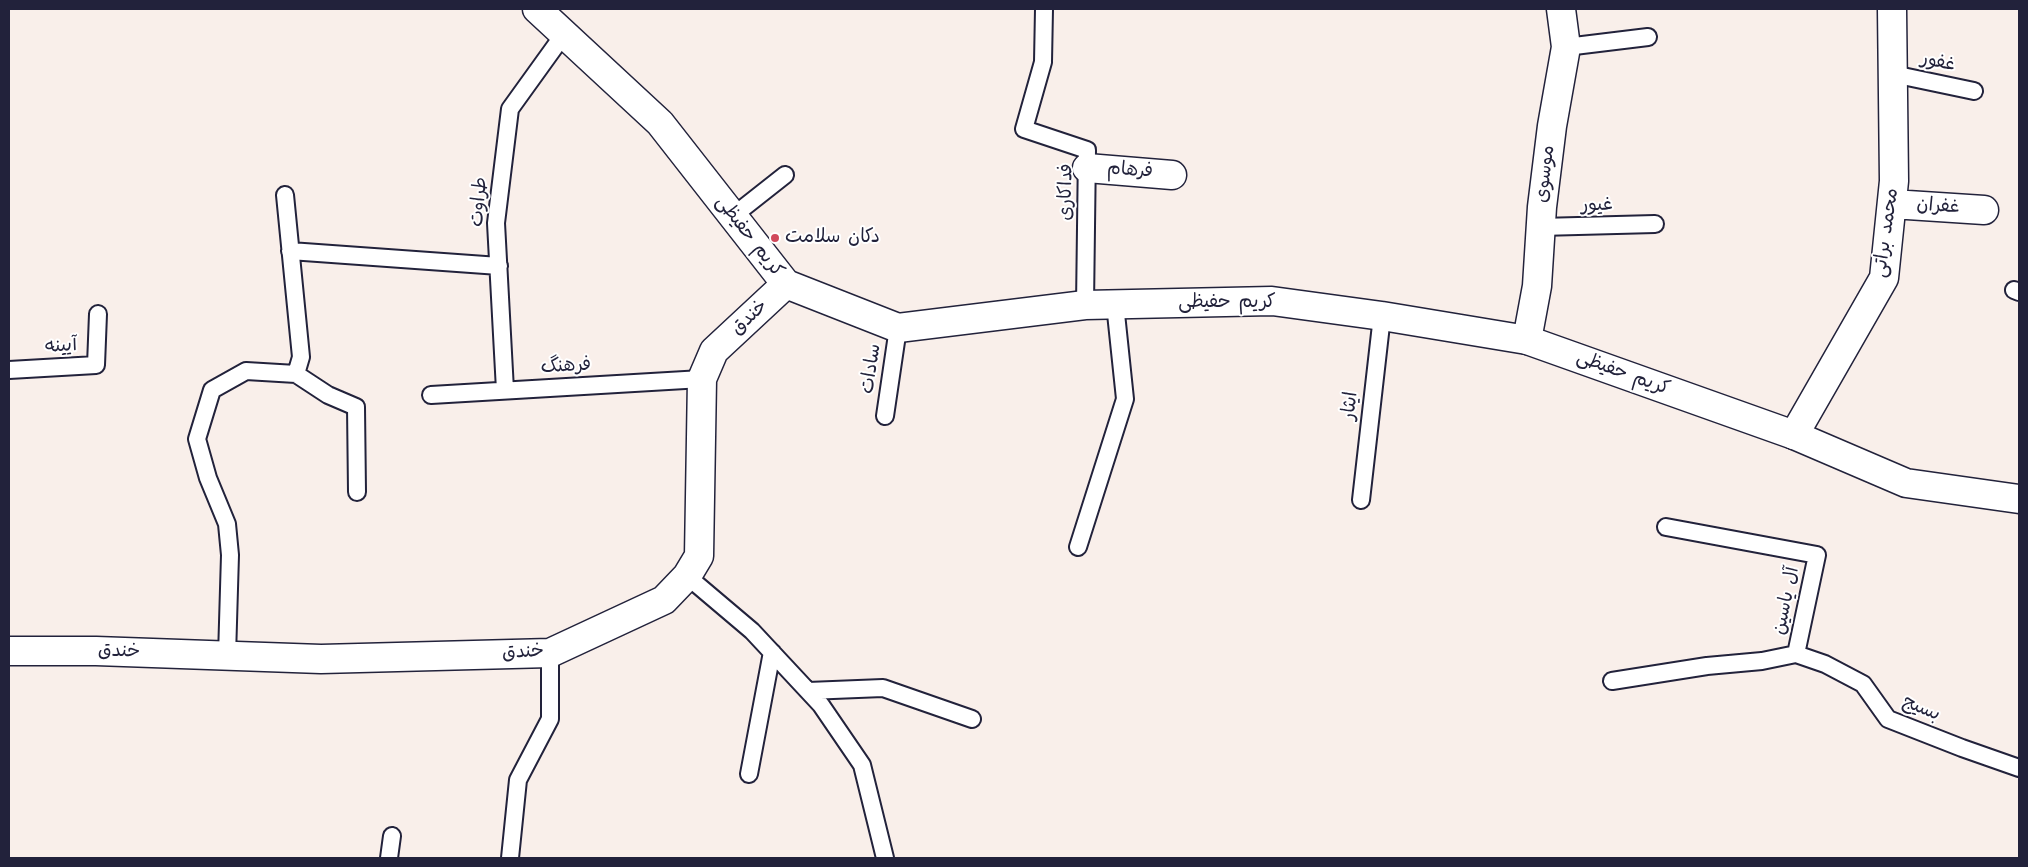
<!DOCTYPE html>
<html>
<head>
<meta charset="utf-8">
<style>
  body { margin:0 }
  #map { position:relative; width:2028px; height:867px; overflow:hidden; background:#f9efea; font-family:"Architects Daughter",sans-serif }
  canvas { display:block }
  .frame { position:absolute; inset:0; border:10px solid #22223b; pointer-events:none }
</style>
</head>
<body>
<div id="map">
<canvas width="2028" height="867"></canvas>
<div class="frame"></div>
</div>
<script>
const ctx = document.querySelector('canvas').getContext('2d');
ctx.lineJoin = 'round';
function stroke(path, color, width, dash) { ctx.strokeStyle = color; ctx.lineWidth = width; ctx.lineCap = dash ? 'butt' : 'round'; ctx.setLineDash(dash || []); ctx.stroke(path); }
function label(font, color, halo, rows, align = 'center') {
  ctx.font = font + ' "Architects Daughter","Playpen Sans Arabic",sans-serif'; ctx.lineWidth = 4; ctx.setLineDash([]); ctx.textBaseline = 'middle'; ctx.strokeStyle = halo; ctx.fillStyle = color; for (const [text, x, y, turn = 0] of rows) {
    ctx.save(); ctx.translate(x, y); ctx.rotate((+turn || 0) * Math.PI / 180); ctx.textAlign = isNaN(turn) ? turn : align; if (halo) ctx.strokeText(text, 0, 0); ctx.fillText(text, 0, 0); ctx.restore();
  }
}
const lane = new Path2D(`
  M1044,9L1043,62L1024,129L1087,150L1085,305
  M1566,47L1648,37
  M1893,74L1974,91
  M285,195L301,357L296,374
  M733,216L785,175
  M1540,227L1655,224
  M290,251L499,266
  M2014,290L2019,292
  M9,370L96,365L98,314
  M505,390L496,223L510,109L564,34
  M431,395L702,379
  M885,416L898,328
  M1361,500L1382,316
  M1078,547L1125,399L1115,304
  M687,576L752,631L821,705L862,765L885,858
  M1796,654L1825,664L1863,684L1888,719L1962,748L2019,768
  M227,656L230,555L227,524L208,478L197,439L212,390L246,371L296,374L328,395L356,407L357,492
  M1612,681L1707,666L1762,661L1796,654L1817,555L1666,527
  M808,691L883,688L972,719
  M749,774L772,652
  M389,858L392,836
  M510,858L518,780L550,719V653`);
const street = new Path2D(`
  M1087,168L1172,175
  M1892,204L1984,210
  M1527,340L1537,286L1542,207L1552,126L1566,47L1561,9
  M1794,435L1884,278L1894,181L1892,9
  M9,651H96L321,659L550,653L664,600L687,576L699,556L702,379L714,351L786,284`);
const secondary = new Path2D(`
  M537,9L660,123L786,284L898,328L1085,305L1272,301L1382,316L1527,340L1794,435L1906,483L2019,499`);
const markers = [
  [775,238,5,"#d1495b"]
];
const streetNames = [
  ["غفور",1938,63,12],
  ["فرهام",1130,171,4],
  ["موسوی",1546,174,-83],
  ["فداکاری",1067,192,-89],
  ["طراوت",480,202,-85],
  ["غیور",1597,206,-2],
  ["غفران",1938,207,4],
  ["محمد براتی",1887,233,-82],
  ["کریم حفیظی",749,237,52],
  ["کریم حفیظی",1227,303],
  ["خندق",750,318,-43],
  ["آیینه",61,347,-4],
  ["فرهنگ",566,367,-3],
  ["سادات",872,369,-81],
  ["کریم حفیظی",1623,374,20],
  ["ایثار",1351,406,-83],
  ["آل یاسین",1787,601,-78],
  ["خندق",119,652,2],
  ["خندق",523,653,-3],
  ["بسیج",1921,709,23]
];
const poiNames = [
  ["دکان سلامت",785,238]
];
stroke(lane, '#22223b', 20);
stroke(street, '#22223b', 31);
stroke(secondary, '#22223b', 31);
stroke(lane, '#fff', 16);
stroke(street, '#fff', 28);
stroke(secondary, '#fff', 28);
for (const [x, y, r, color] of markers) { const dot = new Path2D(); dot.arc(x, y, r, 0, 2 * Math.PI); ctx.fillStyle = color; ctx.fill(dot); stroke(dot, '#fff', 2); }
label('19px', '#22223b', '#fff', streetNames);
label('19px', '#22223b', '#fff', poiNames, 'left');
</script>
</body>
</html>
